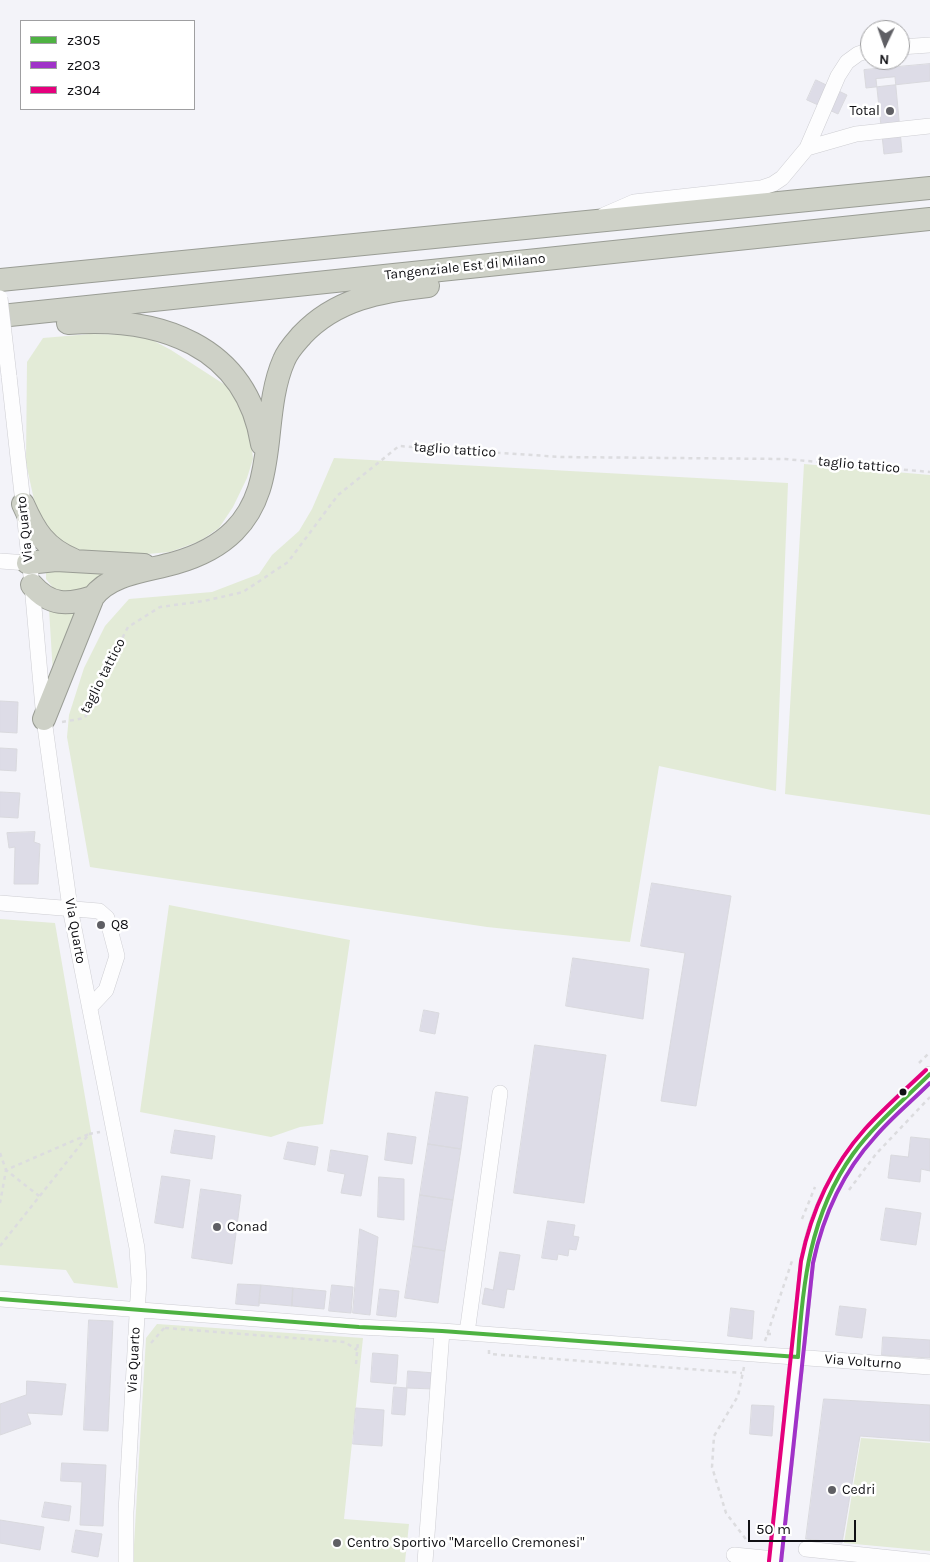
<!DOCTYPE html>
<html>
<head>
<meta charset="utf-8">
<style>
  body { margin:0 }
  #map { position:relative; width:930px; height:1562px; overflow:hidden; background:#f3f3f9; font-family:Karla,sans-serif }
  canvas { display:block }
  .legend { position:absolute; left:20px; top:20px; width:175px; height:90px; box-sizing:border-box; background:#fff; border:1px solid #9f9fa1; margin:0; padding:6px 9px; list-style:none; font-size:15px; color:#101014 }
  .legend li { display:flex; align-items:center; gap:10px; height:25px }
  .legend b { width:25px; border:1px solid #9f9fa1 }
  .north { position:absolute; left:860px; top:20px; width:50px; height:50px; box-sizing:border-box; background:#fff; border:1px solid #9f9fa1; border-radius:50%; rotate:183deg; font-size:14px; font-weight:700; line-height:20px; text-align:center; color:#101014 }
  .north::after { content:''; display:block; margin:auto; width:18px; height:22px; background:#5f5f64; clip-path:polygon(50% 0,100% 100%,50% 72%,0 100%) }
  .scale { position:absolute; left:748px; top:1520px; width:108px; height:22px; box-sizing:border-box; border:2px solid #101014; border-top:0; padding-left:6px; font-size:15px; line-height:18px; white-space:nowrap; color:#101014; -webkit-text-stroke:4px #fff; paint-order:stroke }
</style>
</head>
<body>
<div id="map">
<canvas width="930" height="1562"></canvas>
<ul class="legend">
<li><b style="height:6px;background:#4eb242"></b>z305</li>
<li><b style="height:6px;background:#a032c8"></b>z203</li>
<li><b style="height:6px;background:#e5007d"></b>z304</li>
</ul>
<div class="north">N</div>
<div class="scale">50 m</div>
</div>
<script>
const ctx = document.querySelector('canvas').getContext('2d');
ctx.lineJoin = 'round';
function fillPath(path, color) { ctx.fillStyle = color; ctx.fill(path, 'evenodd'); }
function stroke(path, color, width, dash) { ctx.strokeStyle = color; ctx.lineWidth = width; ctx.lineCap = dash ? 'butt' : 'round'; ctx.setLineDash(dash || []); ctx.stroke(path); }
function label(font, color, halo, rows, align = 'center') {
  ctx.font = font + ' Karla,sans-serif'; ctx.lineWidth = 5; ctx.setLineDash([]); ctx.textBaseline = 'middle'; ctx.strokeStyle = halo; ctx.fillStyle = color; for (const [text, x, y, turn = 0] of rows) {
    ctx.save(); ctx.translate(x, y); ctx.rotate((+turn || 0) * Math.PI / 180); ctx.textAlign = isNaN(turn) ? turn : align; if (halo) ctx.strokeText(text, 0, 0); ctx.fillText(text, 0, 0); ctx.restore();
  }
}
const green = new Path2D(`
  M90,334L143,335L171,350L233,390L250,427L253,459L247,478L233,507L219,528L200,541L170,552L136,555L86,552L55,540L36,509L26,463L27,362L43,338Z
  M334,458L788,483L776,791L659,766L630,942L487,927L90,867L67,737L69,715L84,668L105,626L129,599L212,592L259,574L272,555L299,531L312,509Z
  M804,464L930,475V815L785,794Z
  M50,567L108,573L99,584L64,594L54,589L46,579V572Z
  M49,609L78,612L53,674Z
  M169,905L350,940L323,1124L300,1127L271,1137L140,1112Z
  M0,919L55,923L118,1288L74,1283L66,1270L0,1265Z
  M157,1324L363,1338L344,1519L409,1524L405,1562H133L146,1338Z
  M861,1438L930,1443V1551L844,1543Z`);
const building = new Path2D(`
  M930,64V81L866,88L864,70Z
  M895,77L902,152L884,154L876,79Z
  M816,80L847,95L838,114L807,100Z
  M0,701L18,702L17,733L0,732Z
  M0,748L17,749L16,771L0,770Z
  M0,792L20,793L18,818L0,817Z
  M35,832L34,842L40,844L38,884H14L15,847L9,848L7,833Z
  M652,883L731,896L696,1106L661,1101L685,953L641,946Z
  M573,958L649,969L643,1019L566,1006Z
  M424,1010L439,1013L435,1034L420,1031Z
  M535,1045L606,1055L584,1203L514,1193Z
  M436,1092L468,1097L461,1149L428,1144Z
  M175,1130L215,1136L212,1159L171,1153Z
  M388,1133L416,1137L412,1164L385,1160Z
  M911,1137L930,1139V1171L921,1169L920,1182L888,1178L891,1155L908,1157Z
  M288,1142L318,1147L315,1165L284,1159Z
  M428,1144L461,1149L453,1200L420,1195Z
  M331,1150L368,1156L361,1196L341,1193L345,1174L328,1171Z
  M162,1176L190,1180L183,1228L155,1223Z
  M379,1177L404,1179V1220L378,1217Z
  M201,1189L241,1195L232,1264L192,1258Z
  M420,1195L453,1200L445,1251L413,1246Z
  M886,1208L921,1213L916,1245L881,1240Z
  M548,1221L575,1225L573,1236L579,1237L576,1250L569,1249L568,1256L558,1254L557,1260L542,1258Z
  M360,1229L378,1237L370,1315L353,1313Z
  M413,1246L445,1251L438,1303L405,1298Z
  M500,1252L520,1255L514,1290L507,1289L504,1308L482,1304L485,1288L493,1290Z
  M238,1284L261,1285L259,1306L236,1304Z
  M261,1285L293,1288L292,1306L259,1303Z
  M332,1285L353,1287L351,1313L329,1311Z
  M293,1288L326,1291L324,1309L292,1306Z
  M380,1289L399,1291L396,1317L377,1315Z
  M840,1306L866,1309L862,1338L836,1335Z
  M731,1308L754,1311L752,1339L728,1336Z
  M89,1320L113,1321L108,1431L84,1430Z
  M883,1337L930,1340V1358L882,1355Z
  M373,1353L398,1355L396,1384L371,1382Z
  M408,1371L435,1373L434,1389L407,1388Z
  M27,1381L66,1384L62,1415L27,1413L31,1424L0,1435V1404L26,1395Z
  M394,1387L407,1388L405,1415L392,1414Z
  M824,1399L930,1405V1441L860,1436L842,1543L806,1539Z
  M752,1405L774,1406L772,1436L750,1434Z
  M356,1408L384,1410L382,1446L353,1444Z
  M62,1463L106,1465L103,1526L80,1525L82,1482L61,1481Z
  M45,1502L71,1506L69,1521L42,1517Z
  M0,1520L44,1527L40,1550L0,1543Z
  M76,1530L102,1534L98,1557L72,1552Z`);
const path = new Path2D(`
  M62,722L85,718L97,687L128,627L160,607L204,601L243,592L288,562L338,495L399,446L561,457L785,459L930,472
  M919,1063L930,1052
  M89,1134L100,1132
  M0,1153L6,1170L0,1203
  M849,1190L876,1154L930,1097
  M802,1219L815,1187
  M0,1246L89,1134L6,1170L39,1196
  M165,1328L345,1342L357,1350
  M767,1334H775
  M765,1341L792,1261
  M151,1343L165,1327
  M489,1350V1354L742,1373
  M356,1364L358,1341
  M744,1367L738,1396L714,1436L712,1467L726,1513L748,1542`);
const minor = new Path2D(`
  M900,47L930,45
  M807,148L838,76L847,62L858,54L870,50
  M604,215L634,202L761,188L773,184L782,178L807,148L856,134L930,126
  M9,376L32,585L44,719L70,908L137,1248L139,1280L126,1512V1562
  M0,561L28,563
  M0,903L99,911L107,918L117,956L106,990L90,1007
  M0,1299L359,1327L442,1331L930,1367
  M467,1333L500,1093
  M806,1549L929,1562
  M734,1555L775,1559
  M425,1562L442,1331
  M775,1562L807,1262C814,1223 830,1186 853,1154C874,1124 904,1100 930,1074`);
const highway = new Path2D(`
  M0,280L930,188
  M0,316L930,219
  M68,323C158,316 246,344 262,444
  M23,504C35,531 45,548 74,560
  M28,563L56,560L144,565
  M32,585C50,606 68,605 93,597
  M44,719L93,597C111,573 148,571 175,563C196,557 218,547 234,531C259,506 264,475 268,441C271,414 273,385 284,360C288,350 295,343 302,335C336,299 381,291 428,286`);
const minorBridge = new Path2D(`
  M0,298L9,376`);
const bus1 = new Path2D(`
  M0,1299L359,1327L442,1331L798,1357C802,1285 810,1214 853,1154C875,1124 904,1100 930,1074`);
const bus2 = new Path2D(`
  M781,1562L813,1263C823,1216 843,1172 875,1137C892,1117 912,1101 930,1083`);
const bus3 = new Path2D(`
  M769,1561L801,1261C811,1212 832,1166 865,1129C884,1108 906,1089 926,1070`);
const markers = [
  [890,111,5,"#5f5f64"],
  [101,925,5,"#5f5f64"],
  [903,1092,4.5,"#101014"],
  [217,1227,5,"#5f5f64"],
  [832,1490,5,"#5f5f64"],
  [337,1543,5,"#5f5f64"]
];
const poiNames = [
  ["Total",880,111,"right"],
  ["Q8",111,925],
  ["Conad",227,1227],
  ["Cedri",842,1490],
  ["Centro Sportivo \"Marcello Cremonesi\"",347,1543]
];
const streetNames = [
  ["Tangenziale Est di Milano",465,267,-6],
  ["taglio tattico",455,450,4],
  ["taglio tattico",859,465,5],
  ["Via Quarto",25,529,-96],
  ["taglio tattico",103,676,-63],
  ["Via Quarto",75,931,80],
  ["Via Quarto",134,1360,-87],
  ["Via Volturno",863,1362,4]
];
fillPath(green, '#e3ebd7');
fillPath(building, '#dddce7');
stroke(building, '#d9d9de', 1);
stroke(minor, '#ceced3', 16);
stroke(highway, '#9a9d95', 24);
stroke(path, '#dcdcdf', 2.5, [4, 4]);
stroke(minor, '#fdfdfe', 15);
stroke(highway, '#ced1c7', 22);
stroke(minorBridge, '#ceced3', 16, []);
stroke(minorBridge, '#fdfdfe', 15);
stroke(bus1, '#4eb242', 4);
stroke(bus2, '#a032c8', 4);
stroke(bus3, '#e5007d', 4);
for (const [x, y, r, color] of markers) { const dot = new Path2D(); dot.arc(x, y, r, 0, 2 * Math.PI); ctx.fillStyle = color; ctx.fill(dot); stroke(dot, '#fff', 2); }
label('14px', '#101014', '#fff', poiNames, 'left');
label('14px', '#101014', '#fff', streetNames);
</script>
</body>
</html>
